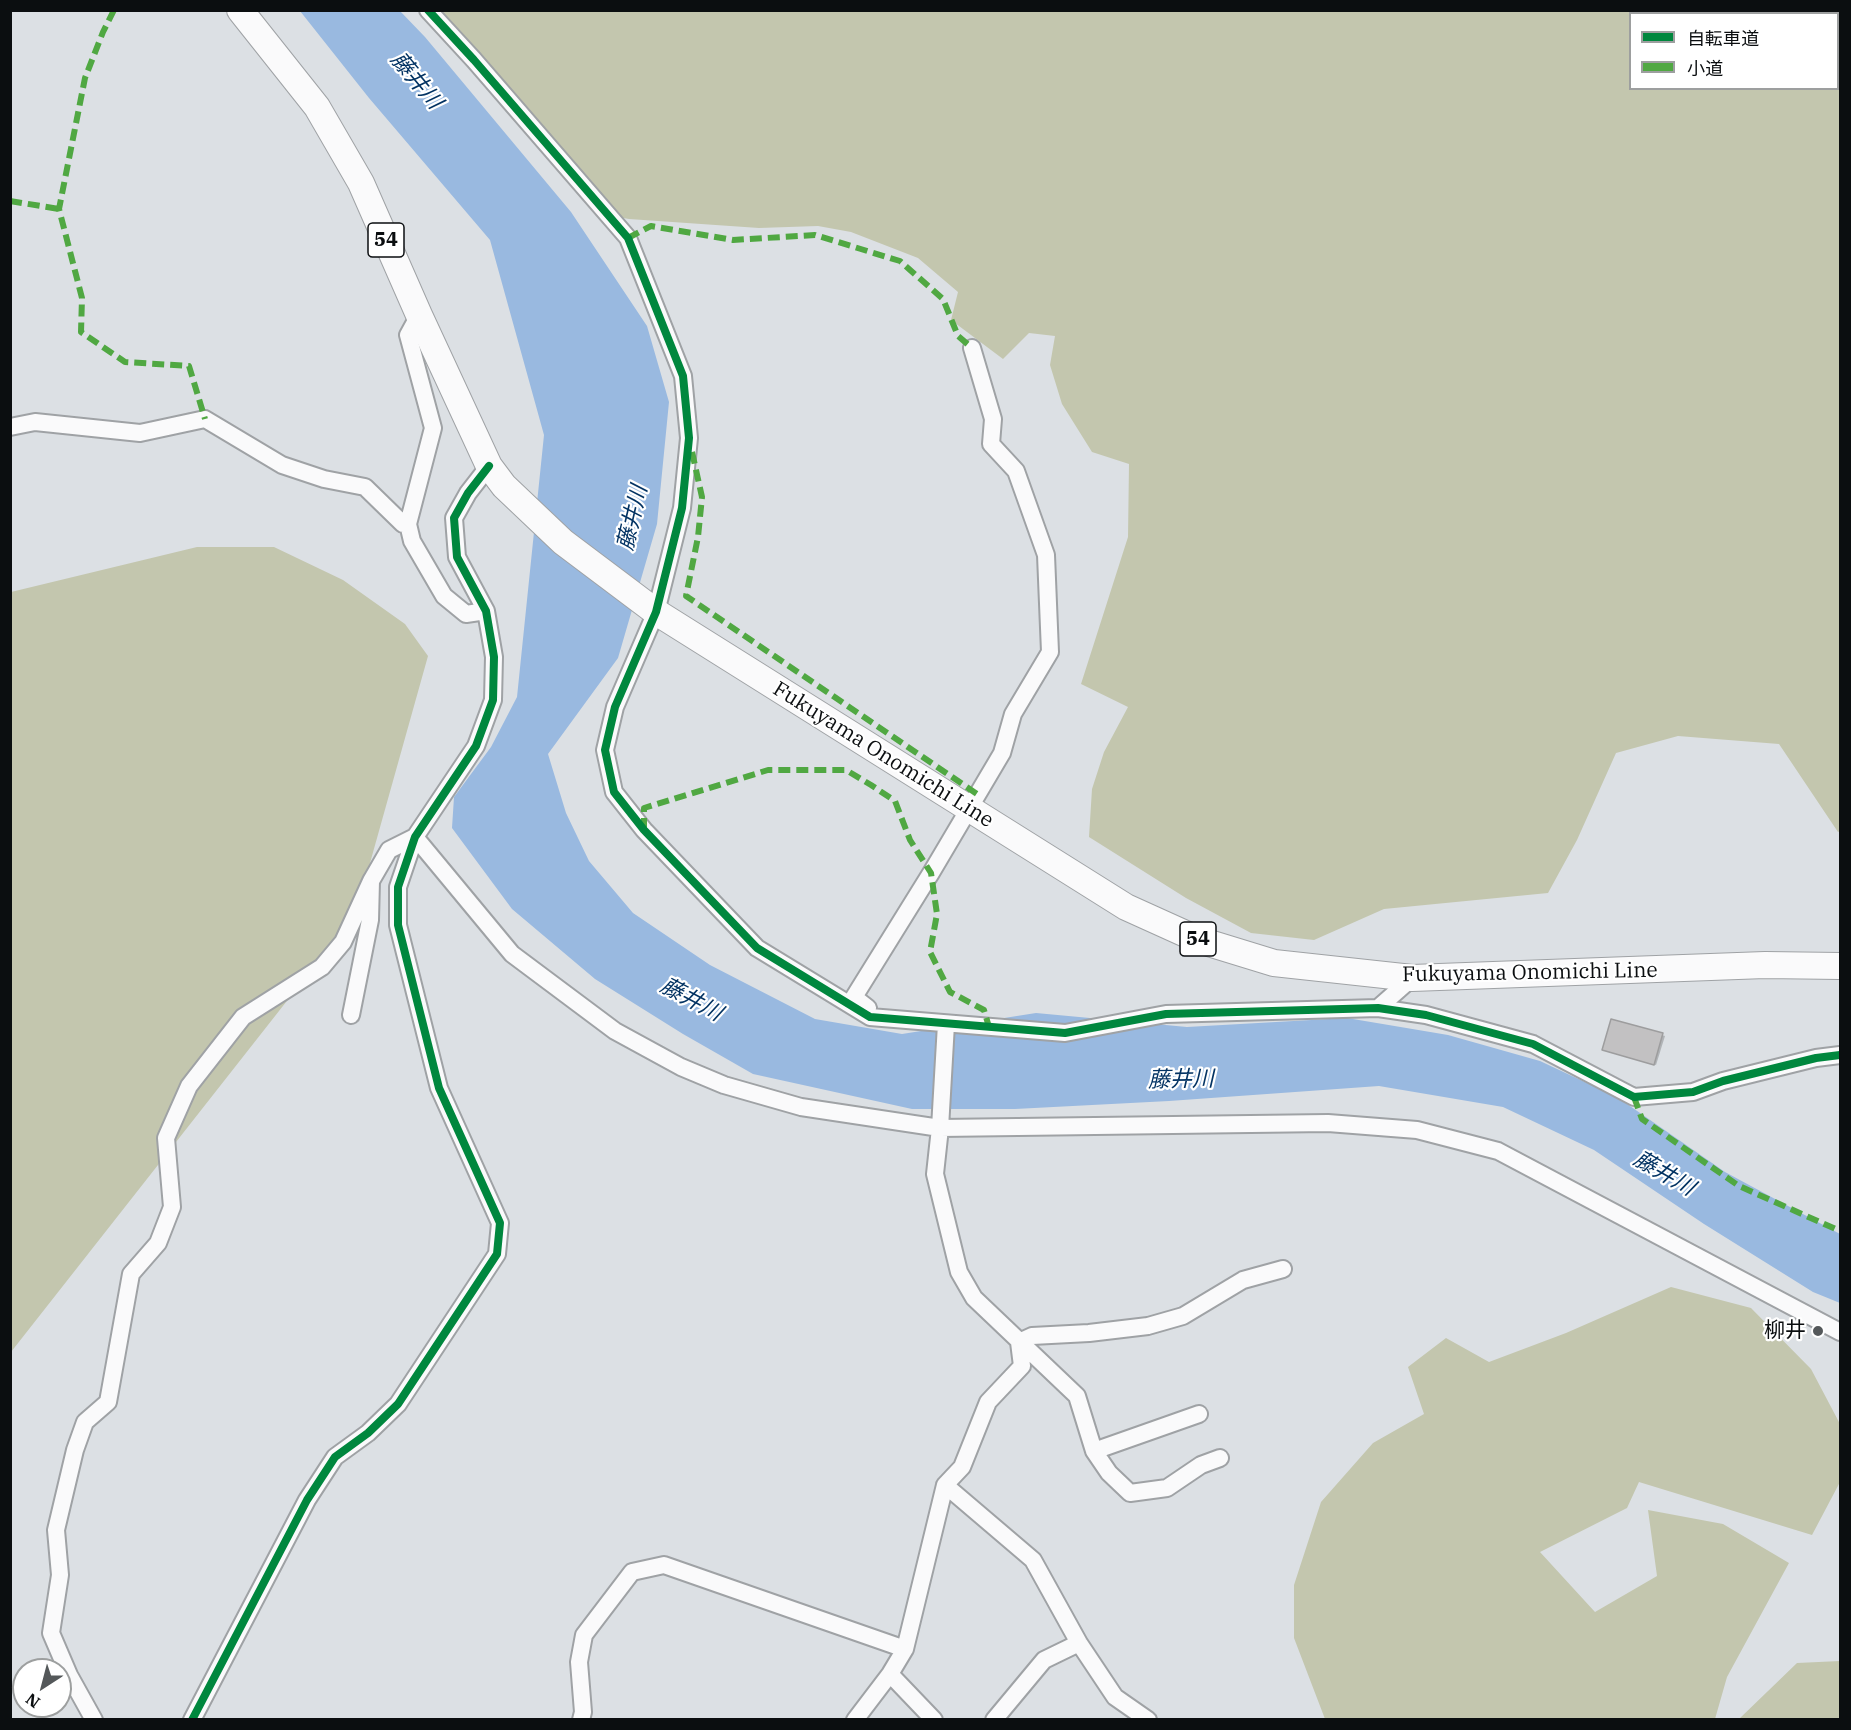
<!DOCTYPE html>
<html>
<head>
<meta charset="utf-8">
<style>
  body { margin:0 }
  #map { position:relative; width:1851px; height:1730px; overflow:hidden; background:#dce0e4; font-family:"IBM Plex Serif","Noto Sans JP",serif }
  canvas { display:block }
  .frame { position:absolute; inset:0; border:12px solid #0b0e10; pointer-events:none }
  .legend { position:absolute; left:1629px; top:12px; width:210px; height:78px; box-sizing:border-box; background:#fff; border:2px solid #9d9f9f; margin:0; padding:8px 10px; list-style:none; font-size:18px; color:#0b0e10 }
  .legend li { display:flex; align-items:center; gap:12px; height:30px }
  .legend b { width:30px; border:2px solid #9d9f9f }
  .north { position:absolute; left:12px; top:1658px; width:60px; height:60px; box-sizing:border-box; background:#fff; border:2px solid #9d9f9f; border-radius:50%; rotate:216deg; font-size:16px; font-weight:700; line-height:24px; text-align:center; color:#0b0e10 }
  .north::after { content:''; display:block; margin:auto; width:21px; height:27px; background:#54585a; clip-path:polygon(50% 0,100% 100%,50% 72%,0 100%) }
</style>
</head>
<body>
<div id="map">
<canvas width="1851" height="1730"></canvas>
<div class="frame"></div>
<ul class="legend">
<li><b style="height:8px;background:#00873e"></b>自転車道</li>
<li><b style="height:8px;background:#50a842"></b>小道</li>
</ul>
<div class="north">N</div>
</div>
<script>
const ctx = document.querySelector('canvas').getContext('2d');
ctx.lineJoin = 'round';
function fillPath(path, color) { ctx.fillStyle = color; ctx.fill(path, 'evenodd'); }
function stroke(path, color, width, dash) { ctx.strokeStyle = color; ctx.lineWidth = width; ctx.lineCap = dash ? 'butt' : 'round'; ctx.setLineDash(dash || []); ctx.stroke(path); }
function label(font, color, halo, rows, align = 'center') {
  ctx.font = font + ' "IBM Plex Serif","Noto Sans JP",serif'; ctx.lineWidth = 4.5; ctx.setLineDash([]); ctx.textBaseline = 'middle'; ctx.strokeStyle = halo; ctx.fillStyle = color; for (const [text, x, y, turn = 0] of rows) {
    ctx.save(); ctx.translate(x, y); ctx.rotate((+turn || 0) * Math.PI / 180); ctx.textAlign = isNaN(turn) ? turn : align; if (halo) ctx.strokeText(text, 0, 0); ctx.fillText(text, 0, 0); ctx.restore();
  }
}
const green = new Path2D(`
  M428,11H1840V831L1838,832L1779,744L1678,736L1616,753L1577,840L1548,893L1384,909L1314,940L1251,933L1186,898L1089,837L1092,789L1104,752L1128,707L1081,684L1128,537L1129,464L1092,452L1062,404L1050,365L1055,336L1029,333L1003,359L951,320L958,292L918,258L851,232L818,226L759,228L629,219L606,215ZM1630,14H1838V88H1630Z
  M197,547H274L343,580L405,624L428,656L356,913L11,1352V592Z
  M1671,1287L1751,1308L1811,1369L1840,1424V1482L1812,1535L1639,1482L1627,1508L1540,1552L1595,1612L1657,1576L1648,1510L1723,1524L1789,1563L1727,1677L1715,1719H1325L1294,1638V1585L1321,1502L1373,1443L1424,1414L1408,1367L1446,1338L1489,1362L1566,1333Z
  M1840,1661V1719H1739L1797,1663Z`);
const water = new Path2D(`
  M300,11H400L425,37L571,212L647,326L669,402L657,524L618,658L548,754L566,813L589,861L633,913L710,965L815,1019L902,1034L1036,1013L1187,1027L1347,1018L1448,1035L1540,1061L1617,1097L1725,1172L1840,1234V1303L1813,1292L1704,1224L1594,1150L1503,1107L1379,1086L1169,1101L1015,1109H912L753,1074L683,1034L595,979L512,909L452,828L454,797L491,747L517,697L544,435L490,240L369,98Z`);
const shadow = new Path2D(`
  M1662,1035L1665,1036L1656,1065L1606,1051Z`);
const building = new Path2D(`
  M1611,1019L1663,1033L1654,1065L1602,1050Z`);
const street = new Path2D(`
  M428,10L474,60L628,238L683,376L689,438L682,508L656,612L615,707L605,750L614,792L644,830L757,948L870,1017L1065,1033L1166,1014L1378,1008L1426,1015L1533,1044L1634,1097L1693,1092L1723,1081L1816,1058L1840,1055
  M419,315L408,335L433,428L408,524L412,541L444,596L466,614L486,611
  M10,427L35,422L140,433L205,419L282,465L324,479L365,487L403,524H408
  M415,837L512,954L615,1031L681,1067L724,1085L801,1107L940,1128L1328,1123L1417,1130L1498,1151L1840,1332
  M868,1008L854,997L931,873L1002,753L1013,714L1050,652L1046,555L1016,471L991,444L993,419L972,348
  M1378,1008L1412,978
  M351,1015L370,920L371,881L389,850L415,837
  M946,1024L940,1128L935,1174L959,1272L974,1298L1077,1396L1094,1451L1109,1473L1130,1493L1167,1488L1201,1465L1220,1458
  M1019,1342L1032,1336L1089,1333L1148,1326L1183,1316L1243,1280L1283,1269
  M1094,1451L1199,1414
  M945,1485L1033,1560L1079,1643L1115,1697L1148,1720
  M890,1674L934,1720
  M94,1720L69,1675L51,1633L60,1575L56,1530L75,1450L85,1422L108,1402L131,1274L158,1243L172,1207L166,1138L189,1086L243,1017L322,967L343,942L371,881
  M192,1720L307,1500L335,1457L368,1433L398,1404L497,1254L500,1223L439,1088L398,925V887L415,837L476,746L493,700L494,657L486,611L457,557L454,518L468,493L489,466
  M581,1720L583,1712L579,1662L584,1635L632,1572L664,1565L905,1649
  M855,1720L890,1674L905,1649L945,1485L962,1467L988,1402L1022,1366L1019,1342
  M994,1720L1044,1660L1079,1643`);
const primary = new Path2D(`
  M240,10L317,107L361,183L419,315L489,466L504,486L563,542L656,612L1126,907L1199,940L1274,963L1412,978L1765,965L1840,966`);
const quiet = new Path2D(`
  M114,10L103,32L85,78L59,209L82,298L81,332L125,362L189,366L205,419
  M10,201L59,209
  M628,238L651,226L733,240L815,235L900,261L943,299L958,336L972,348
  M692,452L702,497L698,537L686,596L977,794
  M644,830V808L768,770H846L871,785L895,801L910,840L931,873L937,914L930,952L950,992L984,1010L989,1027
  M1634,1097L1642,1119L1739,1186L1840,1231`);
const cycleway = new Path2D(`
  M428,10L474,60L628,238L683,376L689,438L682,508L656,612L615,707L605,750L614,792L644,830L757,948L870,1017L1065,1033L1166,1014L1378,1008L1426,1015L1533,1044L1634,1097L1693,1092L1723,1081L1816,1058L1840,1055
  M192,1720L307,1500L335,1457L368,1433L398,1404L497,1254L500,1223L439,1088L398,925V887L415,837L476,746L493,700L494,657L486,611L457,557L454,518L468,493L489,466`);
const markers = [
  [1818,1331,6,"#54585a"]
];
const shields = [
  [386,240,36],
  [1198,939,36]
];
const shieldNames = [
  ["54",386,240],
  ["54",1198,939]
];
const streetNames = [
  ["Fukuyama Onomichi Line",883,755,32],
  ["Fukuyama Onomichi Line",1530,973,-1]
];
const poiNames = [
  ["柳井",1806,1331]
];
const waterNames = [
  ["藤井川",416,81,50],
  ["藤井川",633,518,-77],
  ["藤井川",691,1000,28],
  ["藤井川",1181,1080,-1],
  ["藤井川",1664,1174,30]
];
fillPath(green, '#c3c6ae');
fillPath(water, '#99b9e0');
fillPath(shadow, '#0003');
fillPath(building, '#c2c1c2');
stroke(building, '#9d9d9e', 1.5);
stroke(street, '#9fa2a5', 20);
stroke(primary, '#9fa2a5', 28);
stroke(street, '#fafafb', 16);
stroke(primary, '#fafafb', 26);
stroke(quiet, '#50a842', 6, [12, 6]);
stroke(cycleway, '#00873e', 8);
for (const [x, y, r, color] of markers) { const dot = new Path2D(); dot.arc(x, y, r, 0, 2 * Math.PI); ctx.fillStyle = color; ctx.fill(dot); stroke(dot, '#fff', 2); }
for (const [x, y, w] of shields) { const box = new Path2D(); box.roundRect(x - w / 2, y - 17, w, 34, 4.5); ctx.fillStyle = '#fff'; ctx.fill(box); stroke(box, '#0b0e10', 1.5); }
label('bold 20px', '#0b0e10', null, shieldNames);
label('21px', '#0b0e10', '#fff', streetNames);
label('21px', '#0b0e10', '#fff', poiNames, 'right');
label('italic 22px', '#033363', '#fff', waterNames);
</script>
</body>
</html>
